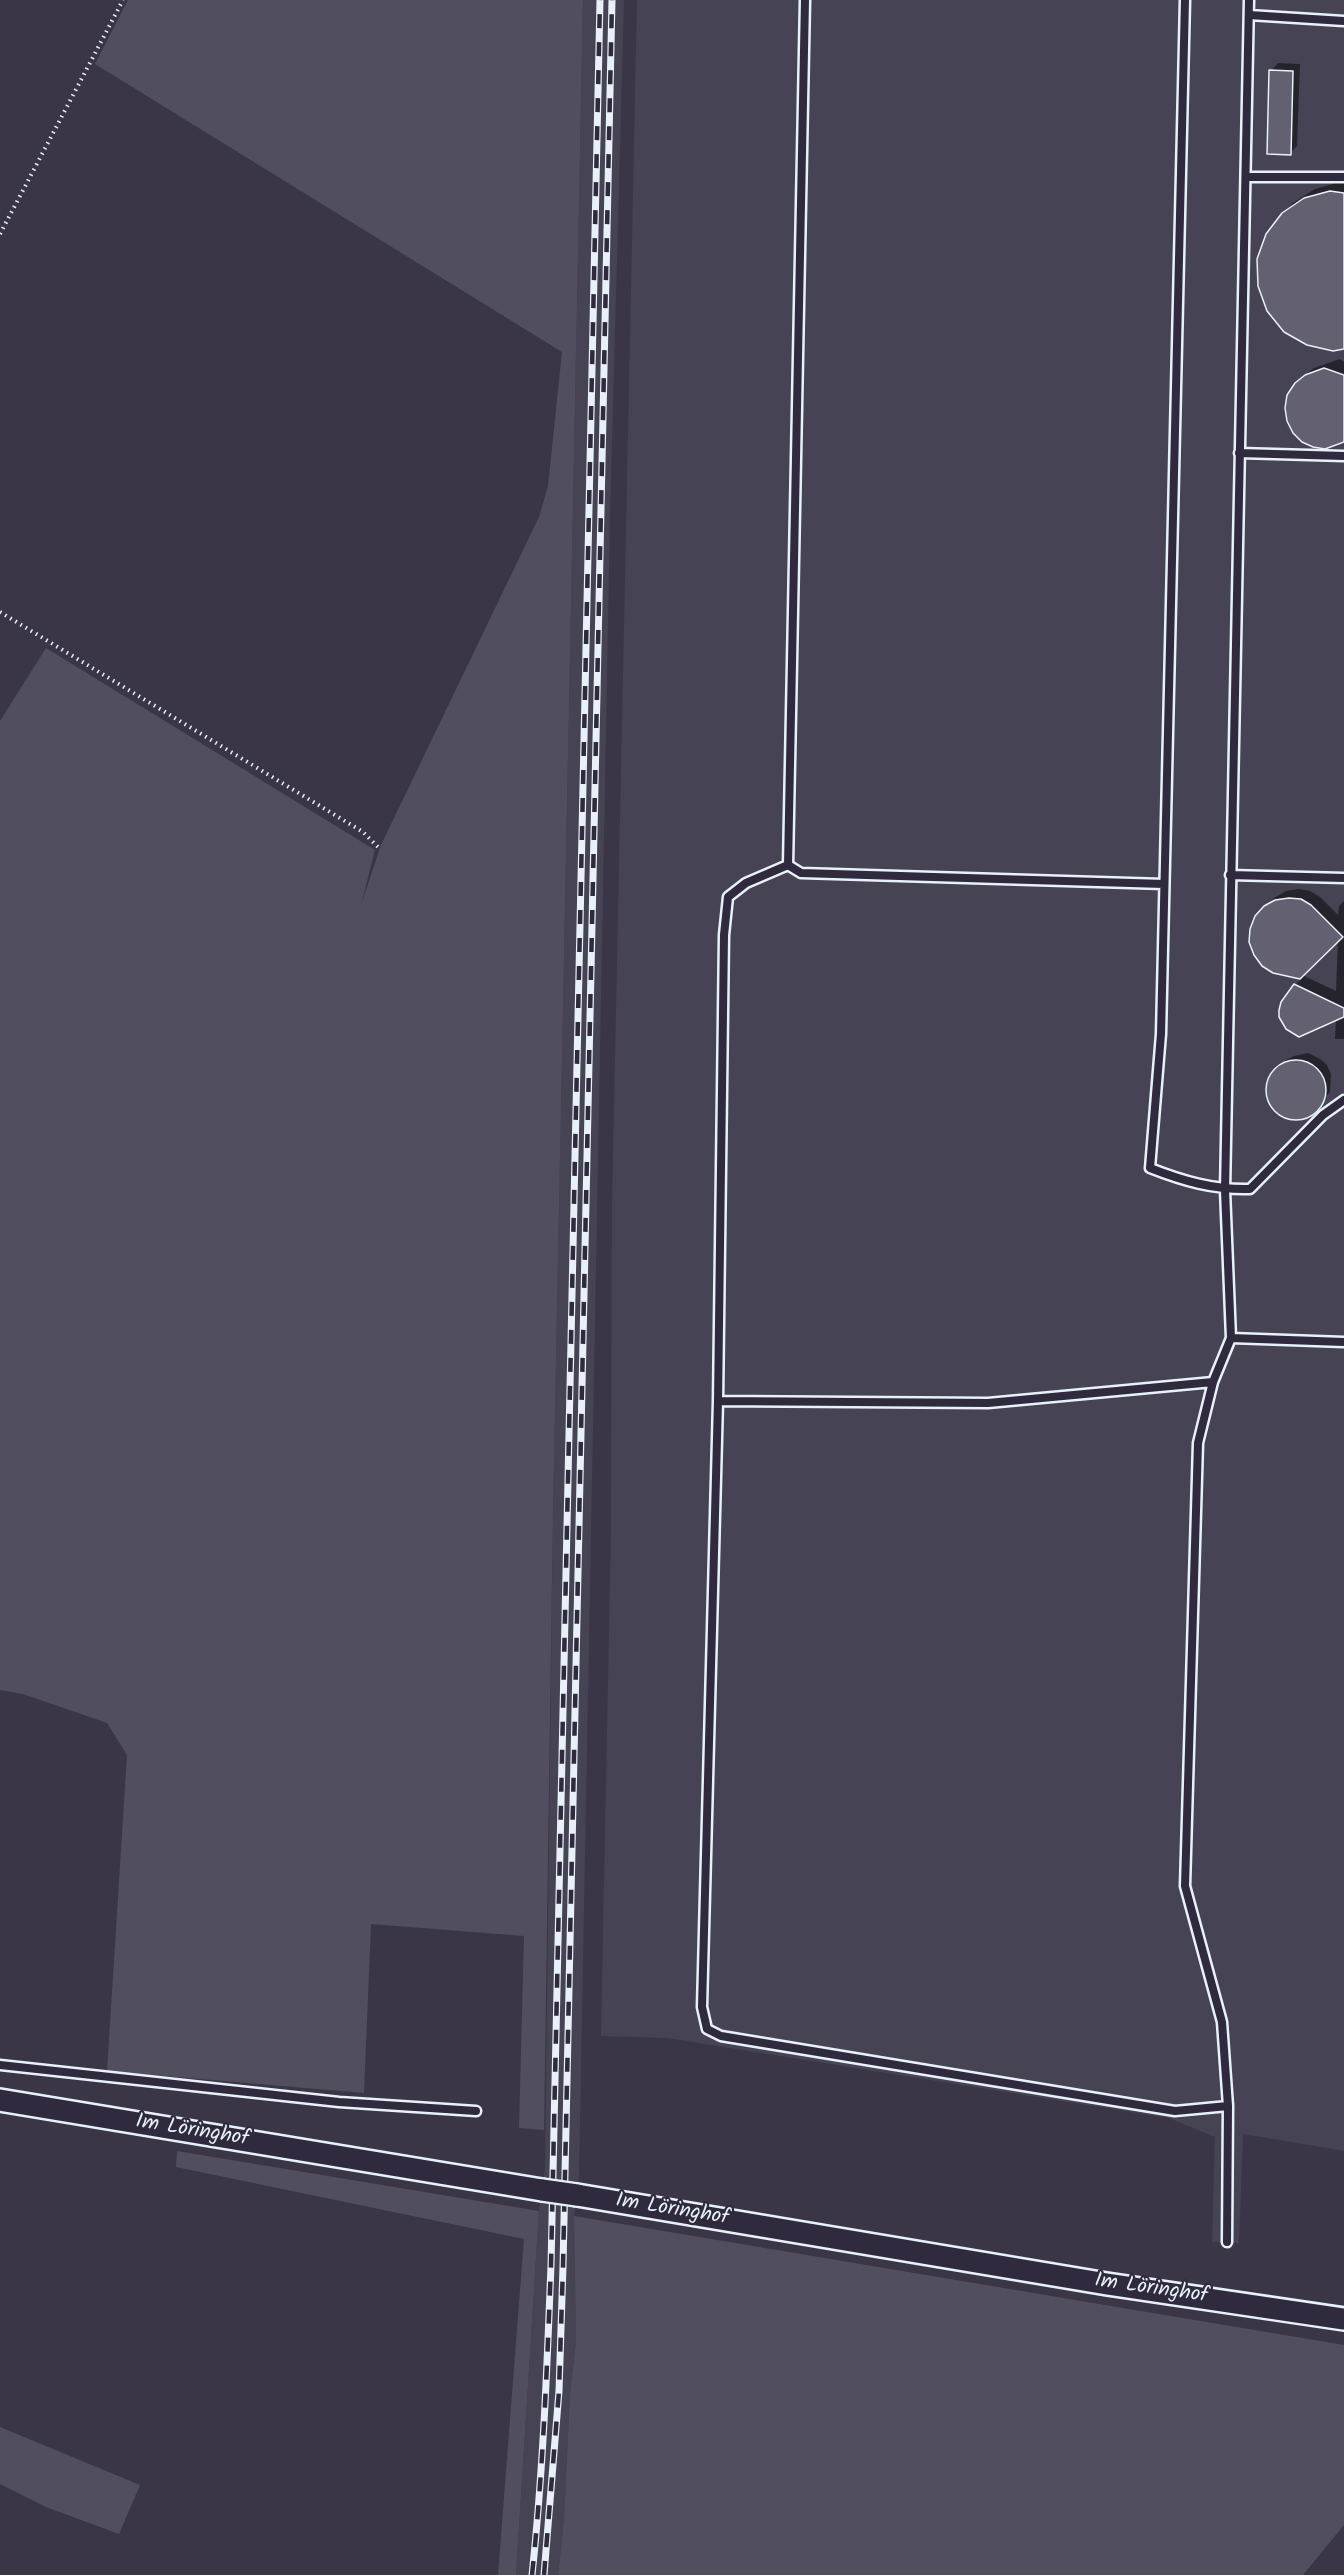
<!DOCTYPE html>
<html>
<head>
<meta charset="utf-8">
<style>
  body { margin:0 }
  canvas { display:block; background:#3a3648 }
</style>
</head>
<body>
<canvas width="1344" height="2575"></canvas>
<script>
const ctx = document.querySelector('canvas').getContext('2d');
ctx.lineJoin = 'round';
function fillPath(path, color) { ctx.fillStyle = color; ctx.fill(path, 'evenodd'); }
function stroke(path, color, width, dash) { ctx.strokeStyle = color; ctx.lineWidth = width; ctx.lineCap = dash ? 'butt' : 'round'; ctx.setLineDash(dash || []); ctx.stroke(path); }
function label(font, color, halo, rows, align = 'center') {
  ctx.font = font + ' Kalam,sans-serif'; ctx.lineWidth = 4.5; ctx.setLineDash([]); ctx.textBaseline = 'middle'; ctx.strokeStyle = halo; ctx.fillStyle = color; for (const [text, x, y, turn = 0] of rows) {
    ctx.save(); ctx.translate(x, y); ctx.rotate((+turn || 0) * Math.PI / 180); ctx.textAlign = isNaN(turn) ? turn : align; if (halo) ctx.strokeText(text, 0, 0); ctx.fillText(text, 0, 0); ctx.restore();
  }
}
const built = new Path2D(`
  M583,0H624L610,514L579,2174L574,2217L576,2341L570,2393L564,2519L558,2575H516L539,2211L545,2169L553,1511Z
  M637,0H1344V2151L1243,2134L1239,2243L1212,2242L1215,2137L1169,2118L668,2038L601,2036L611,1529L612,1204Z`);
const green = new Path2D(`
  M128,0H583L553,1511L544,2130L519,2128L524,1936L371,1924L364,2093L107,2071L127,1755L107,1723L23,1694L0,1690V721L46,648L375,850L361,905L381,845L539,517L548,486L562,352L95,64Z
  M177,2151L539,2211L516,2575H498L524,2239L176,2167Z
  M574,2216L1344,2345V2525L1303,2575H558L564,2519L570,2393L576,2341Z
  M0,2427L140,2485L119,2534L46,2507L0,2484Z`);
const shadow = new Path2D(`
  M1278,63L1300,64L1297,146L1290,153L1271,71Z
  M1340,182L1344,183V348L1283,214L1293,203L1315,189Z
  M1340,359L1344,362V441L1325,447L1304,376L1314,368Z
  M1299,889L1310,891L1320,897L1338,915L1339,906L1344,901V1039H1335L1336,1019L1295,985L1303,978L1274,971L1265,907L1274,898L1286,891ZM1338,940L1336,991L1302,975Z
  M1308,1053L1320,1059L1327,1065L1331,1074L1330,1092L1310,1114L1292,1118L1275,1110L1270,1102L1268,1084L1286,1060L1294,1056Z`);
const building = new Path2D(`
  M1269,70L1293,71L1291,155L1267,154Z
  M1330,191L1344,193V349L1333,351L1307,345L1284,332L1267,311L1258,286L1257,259L1266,234L1282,213L1304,198Z
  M1324,368L1344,375V442L1325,449L1313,447L1302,442L1293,433L1287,421L1285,408L1287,395L1295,383L1305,375Z
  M1289,898L1301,899L1311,905L1343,937L1300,979L1273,973L1262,966L1254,955L1249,942L1250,929L1255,916L1264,906L1275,900Z
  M1294,984L1344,1008V1017L1299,1037L1286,1029L1279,1017V1010L1281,1002Z
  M1266 1090a30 30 0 1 1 60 0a30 30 0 1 1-60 0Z`);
const path = new Path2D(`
  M0,234L123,0
  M0,612L363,832L378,847`);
const service = new Path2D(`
  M805,0L788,865L801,873L1164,884
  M1185,0L1161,1034L1150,1168C1183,1181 1214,1190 1250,1189L1323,1115L1344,1100
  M1249,15L1344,21
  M1246,177H1344
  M1239,453L1344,456
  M788,865L746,883L728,897L724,935L718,1401L702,2007L707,2029L721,2036L1175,2111L1228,2106
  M1230,875L1344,878
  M1231,1338L1344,1342
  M718,1401L988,1403L1213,1382
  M0,2065L339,2102L476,2111
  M1227,2242L1228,2106L1222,2022L1185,1886L1198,1443L1213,1382L1231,1338L1225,1190L1249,0`);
const tertiary = new Path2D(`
  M0,2100L542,2190
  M577,2195L1107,2284L1344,2319`);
const rail = new Path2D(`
  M532,2575C543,2472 547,2369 551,2265L600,0
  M544,2575L559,2391L563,2266L612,0`);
const tertiaryBridge = new Path2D(`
  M542,2190L577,2195`);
const streetNames = [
  ["Im Löringhof",192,2132,9],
  ["Im Löringhof",672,2211,9],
  ["Im Löringhof",1151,2290,8]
];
fillPath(built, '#464354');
fillPath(green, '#504e5f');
fillPath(shadow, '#0007');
fillPath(building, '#636171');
stroke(building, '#e8f1f8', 1.5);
stroke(service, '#e8f1f8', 13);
stroke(tertiary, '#e8f1f8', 26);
stroke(path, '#e8f1f8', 4, [1.5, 4.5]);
stroke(service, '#2f2a3d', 8);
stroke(tertiary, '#2f2a3d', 21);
stroke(rail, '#e8f1f8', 7);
stroke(rail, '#2f2a3d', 4.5, [14]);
stroke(tertiaryBridge, '#e8f1f8', 26, []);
stroke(tertiaryBridge, '#2f2a3d', 21);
label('21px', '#e8f1f8', '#2f2a3d', streetNames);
</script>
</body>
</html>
